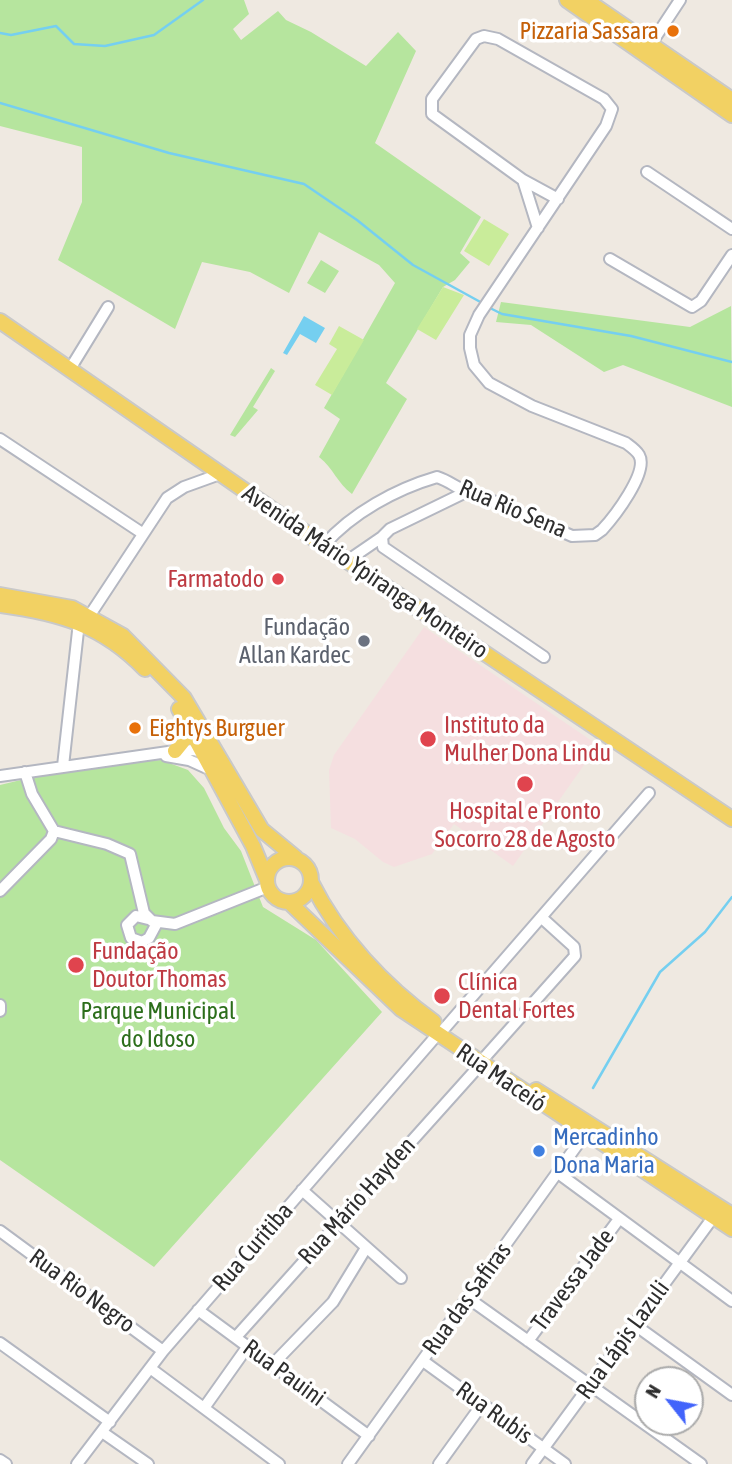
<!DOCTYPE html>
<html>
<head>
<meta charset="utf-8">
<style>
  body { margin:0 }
  #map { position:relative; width:732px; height:1464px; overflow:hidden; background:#efe9e1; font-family:"Asap Condensed",sans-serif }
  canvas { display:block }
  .north { position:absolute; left:634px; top:1366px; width:70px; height:70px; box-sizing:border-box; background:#fff; border:2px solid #ababab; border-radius:50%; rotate:301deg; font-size:19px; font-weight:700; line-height:28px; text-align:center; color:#2e2e2e }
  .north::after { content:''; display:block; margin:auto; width:24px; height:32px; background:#4264fb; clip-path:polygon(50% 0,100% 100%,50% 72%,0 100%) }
</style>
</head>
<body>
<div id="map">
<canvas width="732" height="1464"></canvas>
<div class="north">N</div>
</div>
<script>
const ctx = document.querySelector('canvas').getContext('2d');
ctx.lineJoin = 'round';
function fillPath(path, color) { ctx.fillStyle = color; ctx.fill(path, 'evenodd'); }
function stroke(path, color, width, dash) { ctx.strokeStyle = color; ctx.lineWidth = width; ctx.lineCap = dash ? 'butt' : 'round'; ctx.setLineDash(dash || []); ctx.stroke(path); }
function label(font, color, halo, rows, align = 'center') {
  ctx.font = font + ' "Asap Condensed",sans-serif'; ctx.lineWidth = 7; ctx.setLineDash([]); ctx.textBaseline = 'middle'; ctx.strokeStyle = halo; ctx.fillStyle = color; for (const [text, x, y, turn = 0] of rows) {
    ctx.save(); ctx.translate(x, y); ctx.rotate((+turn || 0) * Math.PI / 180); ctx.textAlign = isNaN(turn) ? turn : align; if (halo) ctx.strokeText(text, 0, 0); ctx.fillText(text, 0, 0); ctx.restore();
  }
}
const medical = new Path2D(`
  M424,627L598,745L513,866L454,824L432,854L394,867L383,862L355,839L331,828L329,770L334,755Z`);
const green = new Path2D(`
  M0,0H244L249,14L233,29L241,40L278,11L286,20L311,32L366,66L398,32L416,51L375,143L481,217L460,253L470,262L455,280L443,287L386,383L407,399L352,494C337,483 334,469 319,457L340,419L324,408L395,283L379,265L319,232L289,293L250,272L202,262L175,329L58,260L82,202V147L0,126Z
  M321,260L339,271L325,293L307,283Z
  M501,302L690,327L731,306L732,407L623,365L604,372L531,325L496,322Z
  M271,368L275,371L253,407L258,410L235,437L230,435Z
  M161,760L188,770L204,788L224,828L241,851L263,907L316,940L382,1012L154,1267L0,1160V785L79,766Z`);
const pitch = new Path2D(`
  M484,219L509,234L489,266L464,251Z
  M443,287L464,295L436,340L417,329Z
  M339,326L364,340L332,395L315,385L337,349L329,344Z`);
const water = new Path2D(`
  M304,316L325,328L316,343L300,334L287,355L283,353Z`);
const stream = new Path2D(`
  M0,33L11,35L56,26L74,44L105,46L154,35L203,0
  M0,103L169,153L304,184L357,220L413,265L484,304
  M490,308L502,314L631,336L732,362
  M593,1088L660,972L705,932L732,897`);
const minor = new Path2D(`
  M651,44L680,0
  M647,172L732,229
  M523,180L538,228
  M610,259L692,307L701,301L732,255
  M70,369L108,307
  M0,439L142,533
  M464,493L390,529L382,537L383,547L544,657
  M324,545C352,513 396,489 437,477C453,482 461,493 479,495L572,536L595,535L602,530C614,517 649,472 639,455C636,450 630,446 626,443L532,406L489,383L474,365L470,348V335L479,315L606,126L612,109L604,99L498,39L484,36L476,39L432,99V114L523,180L558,199
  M347,561L382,537
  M90,615L167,498L184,487L220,474
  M166,756L189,760L211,770
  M63,766L79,622
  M25,772L32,794L54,831L107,844L130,854L144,913L152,921L175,924L268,887
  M0,776L175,751L194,750L205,753
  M0,891L51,839L54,831
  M148,919L136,916L127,925L131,938L142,942L149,938L157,923
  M0,1005V1011
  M444,1029L649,793
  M485,1057L575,956L574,947L542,918
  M558,1173L732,1301
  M302,1190L401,1278
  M0,1231L163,1351
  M468,1298L701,1464
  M198,1310L369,1436
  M635,1325L732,1395
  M236,1337L480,1065
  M528,1341L619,1219
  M0,1343L110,1422
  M423,1361L565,1464
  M273,1364L333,1302L366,1248
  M150,1368L279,1464
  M204,1408L248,1346
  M102,1432L148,1464
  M0,1460L6,1464
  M77,1464L163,1351L437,1035
  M348,1464L585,1134
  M439,1464L483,1403
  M532,1464L714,1216`);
const major = new Path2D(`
  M567,0L732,115
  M586,0L732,100
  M0,321L319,542L732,819
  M0,595L72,608L123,636L184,698L262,830L296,858
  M0,605C60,613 102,625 145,669
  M179,709L253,846L267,880
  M175,751L192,730
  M267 880a22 22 0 1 1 44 0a22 22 0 1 1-44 0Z
  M311,882C339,938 384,986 434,1022
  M289,902L401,1009L732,1229
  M536,1090L732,1215`);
const markers = [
  [673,31,7,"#e8710a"],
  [278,579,7,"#e0444e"],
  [364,641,7,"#6b7280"],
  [135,728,7,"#e8710a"],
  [428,739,9,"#e0444e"],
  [525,784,9,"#e0444e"],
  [76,965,9,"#e0444e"],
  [442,996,9,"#e0444e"],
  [539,1151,7,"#3f7fe0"]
];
const foodNames = [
  ["Pizzaria Sassara",659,31],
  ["Eightys Burguer",149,728,"left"]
];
const streetNames = [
  ["Rua Rio Sena",513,509,23],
  ["Avenida Mário Ypiranga Monteiro",365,572,34],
  ["Rua Maceió",501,1078,34],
  ["Rua Mário Hayden",357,1201,-48],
  ["Rua Curitiba",253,1247,-49],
  ["Travessa Jade",573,1280,-53],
  ["Rua Rio Negro",82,1291,36],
  ["Rua das Safiras",467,1299,-54],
  ["Rua Lápis Lazuli",623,1340,-54],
  ["Rua Pauini",284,1373,36],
  ["Rua Rubis",494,1413,36]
];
const healthNames = [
  ["Farmatodo",264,579,"right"],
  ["Instituto da",444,725],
  ["Mulher Dona Lindu",444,753],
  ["Hospital e Pronto",525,811,"center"],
  ["Socorro 28 de Agosto",525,839,"center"],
  ["Fundação",92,951],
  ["Doutor Thomas",92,979],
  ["Clínica",458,982],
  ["Dental Fortes",458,1010]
];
const worshipNames = [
  ["Fundação",350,627],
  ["Allan Kardec",350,655]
];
const parkNames = [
  ["Parque Municipal",158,1011],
  ["do Idoso",158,1039]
];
const shopNames = [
  ["Mercadinho",553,1137],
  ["Dona Maria",553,1165]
];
fillPath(medical, '#f5dfe0');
fillPath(green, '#b6e59e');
fillPath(pitch, '#c9ec9a');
fillPath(water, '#75cff0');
stroke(stream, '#75cff0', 2.5);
stroke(minor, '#b4b7c1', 14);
stroke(major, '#c9c9c9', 18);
stroke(minor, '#fff', 10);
stroke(major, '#f2d163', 14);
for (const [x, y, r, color] of markers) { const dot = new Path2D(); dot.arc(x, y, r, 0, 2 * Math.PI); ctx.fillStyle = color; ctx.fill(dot); stroke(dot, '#fff', 2.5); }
label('24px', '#c56008', '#fff', foodNames, 'right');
label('24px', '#2e2e2e', '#fff', streetNames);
label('24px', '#be3a42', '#fff', healthNames, 'left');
label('24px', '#5b616d', '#fff', worshipNames, 'right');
label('24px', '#2c6e1b', '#fff', parkNames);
label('24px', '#366cbe', '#fff', shopNames, 'left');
</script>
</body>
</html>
